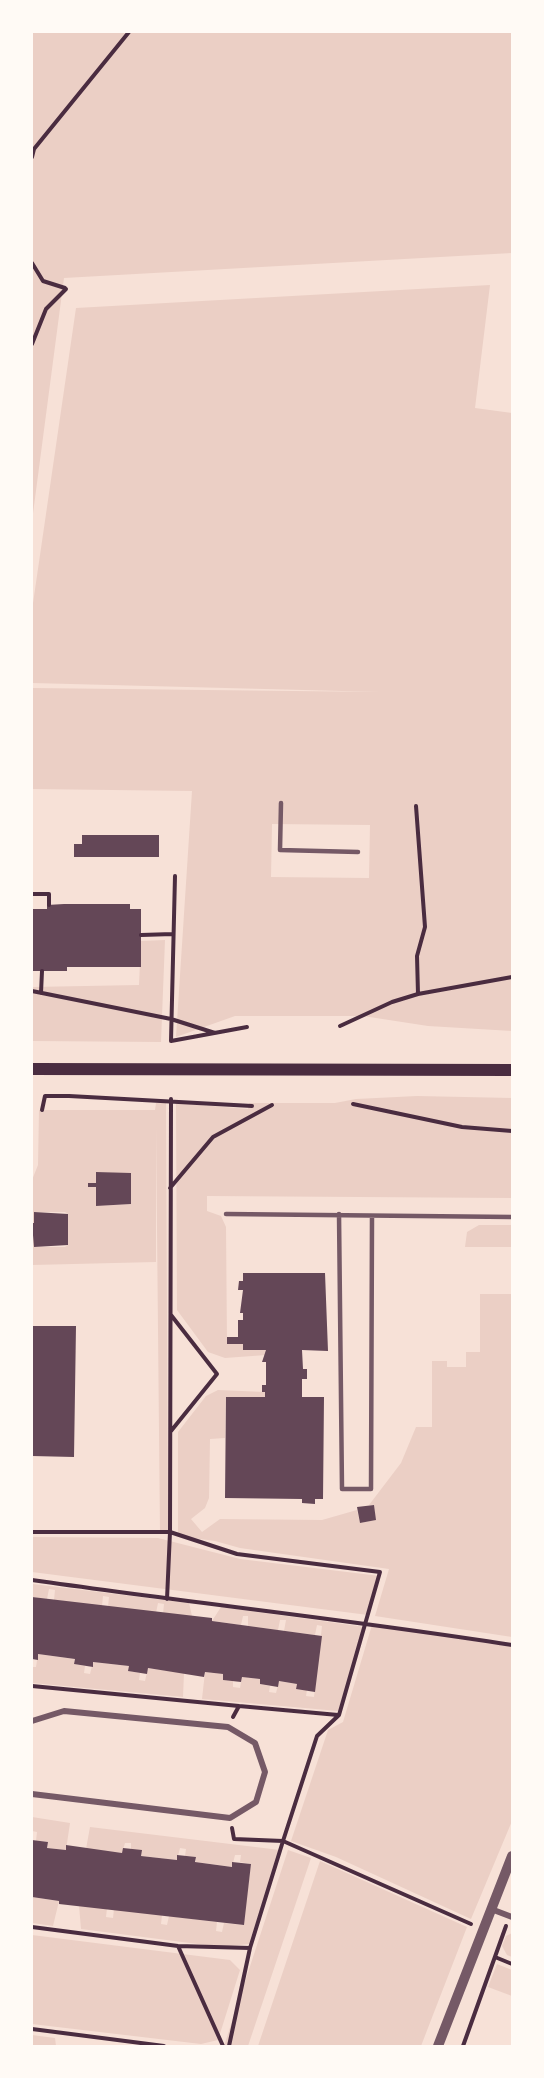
<!DOCTYPE html>
<html>
<head>
<meta charset="utf-8">
<style>
  body { margin:0 }
  #map { position:relative; width:544px; height:2078px; overflow:hidden; background:#f7e1d7; font-family:Helvetica,sans-serif }
  canvas { display:block }
  .frame { position:absolute; inset:0; border:33px solid #fffaf5; pointer-events:none }
</style>
</head>
<body>
<div id="map">
<canvas width="544" height="2078"></canvas>
<div class="frame"></div>
</div>
<script>
const ctx = document.querySelector('canvas').getContext('2d');
ctx.lineJoin = 'round';
function fillPath(path, color) { ctx.fillStyle = color; ctx.fill(path, 'evenodd'); }
function stroke(path, color, width, dash) { ctx.strokeStyle = color; ctx.lineWidth = width; ctx.lineCap = dash ? 'butt' : 'round'; ctx.setLineDash(dash || []); ctx.stroke(path); }
const green = new Path2D(`
  M32,32H512V253L64,278L32,521Z
  M490,285L475,408L512,413V1031L428,1026L363,1016H235L176,1037L192,791L32,789V688L381,692L32,683V610L76,308ZM272,824L370,825L369,878L271,877Z
  M165,940L161,1042L32,1041V987L139,985L141,941Z
  M417,1096L512,1098V1198L207,1196V1211L221,1216L226,1227L227,1343L243,1344V1350H266V1355L225,1358L208,1352L177,1310L176,1103L248,1109L249,1103H335L356,1099Z
  M156,1103H166L168,1534L160,1533L156,1126V1262L32,1265V1228H34V1247H65L68,1245V1214L65,1212H34V1223H32V1180L38,1165L39,1110H155ZM96,1172L131,1174V1204L96,1206V1187H88V1183H96Z
  M479,1225H512V1247H465L467,1232Z
  M480,1294H512V1637L375,1616L389,1569L240,1548L215,1541L178,1536V1432L206,1396L218,1390L265,1392V1397H226L225,1438L210,1439L209,1498L205,1508L191,1519L202,1532L220,1519L322,1520L357,1510L360,1523L375,1520L374,1505H369L401,1463L416,1427H432V1361H447V1367H466V1352H480Z
  M32,1537L158,1538L240,1559L380,1576L368,1615L32,1572Z
  M33,1584L189,1603L192,1616L163,1614L164,1604L158,1603L156,1613L108,1607L109,1597L103,1596L102,1606L54,1600L55,1590L49,1589L47,1599L32,1597Z
  M221,1607L365,1627L338,1711L202,1699L205,1672L223,1674V1680L233,1681V1687L240,1688L242,1677L260,1679V1684L270,1686L269,1692L276,1693L279,1681L297,1684L296,1689L307,1690L306,1696L314,1697L322,1626L317,1625L315,1635L284,1631L286,1620H280L278,1630L248,1626V1616H243L241,1625L212,1621Z
  M372,1625L512,1647V1821L471,1919L336,1857L291,1841L328,1730L343,1722Z
  M38,1654L75,1659L74,1664L85,1666L84,1673L90,1674L93,1662L129,1666V1671L140,1673L139,1680L145,1681L148,1668L184,1673L183,1697L32,1683V1667H36Z
  M32,1817L70,1823L66,1850L47,1848L48,1842L36,1841L37,1832L32,1831Z
  M90,1827L280,1850L249,1944L221,1947L81,1929L79,1905L107,1908L106,1917L113,1918L114,1909L162,1915L161,1924L167,1925L169,1916L217,1922L216,1931L222,1932L224,1923L243,1925L251,1864L240,1862L241,1855H235L232,1867L196,1862V1857L185,1856L186,1849L180,1848L177,1860L141,1856L131,1849V1843H125L122,1853L86,1849Z
  M288,1850L311,1858L248,2046H224Z
  M320,1861L467,1927L421,2046H258Z
  M32,1897L59,1901L53,1926L32,1923Z
  M512,1933V1957L507,1955L502,1946L506,1936Z
  M32,1935L230,1960L240,1970L218,2040L201,2044L32,2024Z
  M497,1964L512,1970V1996L488,1987Z
  M32,2035L55,2038L56,2046H32Z`);
const building = new Path2D(`
  M82,835H159V857H74V844H82Z
  M64,904H130V909H141V967H67V971H32V909H47V905Z
  M96,1172L131,1173V1204L96,1206V1187H88V1183H96Z
  M34,1212L68,1214V1245L34,1247L32,1223H34Z
  M243,1273H325L328,1351L302,1350L303,1369H307V1379H302V1397H324L323,1499H315V1504L302,1503V1499L225,1498L226,1397H265V1392H262V1385H266V1362H262L266,1350H243V1344H227V1337H238V1320H243V1313H240L243,1290H238L239,1281H243Z
  M32,1326H76L74,1457L32,1456Z
  M374,1505L376,1520L360,1523L357,1507Z
  M32,1597L212,1618V1621L322,1636L315,1692L296,1689L297,1684L279,1681L278,1687L260,1684V1679L242,1677L241,1682L223,1680V1674L205,1672L204,1677L148,1668L147,1674L128,1671L129,1666L93,1662V1667L74,1664L75,1659L38,1654V1660L32,1659Z
  M32,1840L48,1842L47,1848L66,1850V1845L122,1853L123,1848L142,1850L141,1856L177,1860V1855L196,1857L195,1862L232,1867V1862L251,1864L244,1925L59,1904V1901L32,1897Z`);
const path = new Path2D(`
  M32,157L34,149L129,32
  M32,263L43,281L65,288
  M32,344L46,309L66,289
  M416,806L425,927L417,956L418,994
  M175,876L171,1041L247,1027
  M32,894H49V905
  M141,935L173,934
  M32,991L171,1019L215,1033
  M41,993L42,971
  M340,1026L392,1002L418,994L512,977
  M353,1104L462,1127L512,1131
  M42,1110L45,1096H69L252,1106
  M170,1188L213,1137L272,1105
  M171,1315L217,1374L171,1431
  M32,1532H170L237,1554L380,1572L339,1715L317,1736L283,1841L250,1948L229,2046
  M32,1580C192,1603 353,1620 512,1645
  M167,1599L170,1532L171,1099
  M32,1686L239,1706
  M233,1717L239,1706L338,1715
  M232,1828L234,1839L283,1841L471,1924
  M32,1927L178,1946L250,1948
  M178,1946L223,2046
  M495,1957L512,1964
  M32,2029L164,2046
  M463,2046L506,1926`);
const service = new Path2D(`
  M281,803L280,850L358,852
  M226,1214L512,1217
  M339,1214L342,1489H371L372,1216`);
const minor = new Path2D(`
  M32,1721L64,1711L228,1727L255,1743L265,1772L256,1802L230,1818L32,1794
  M491,1909L512,1917`);
const tertiary = new Path2D(`
  M438,2046L512,1856`);
const secondary = new Path2D(`
  M32,1069L512,1070`);
fillPath(green, '#ebcfc5');
fillPath(building, '#644757');
stroke(path, '#4a2c40', 4);
stroke(service, '#755966', 4.5);
stroke(minor, '#755966', 6);
stroke(tertiary, '#755966', 10);
stroke(secondary, '#4a2c40', 12);
</script>
</body>
</html>
